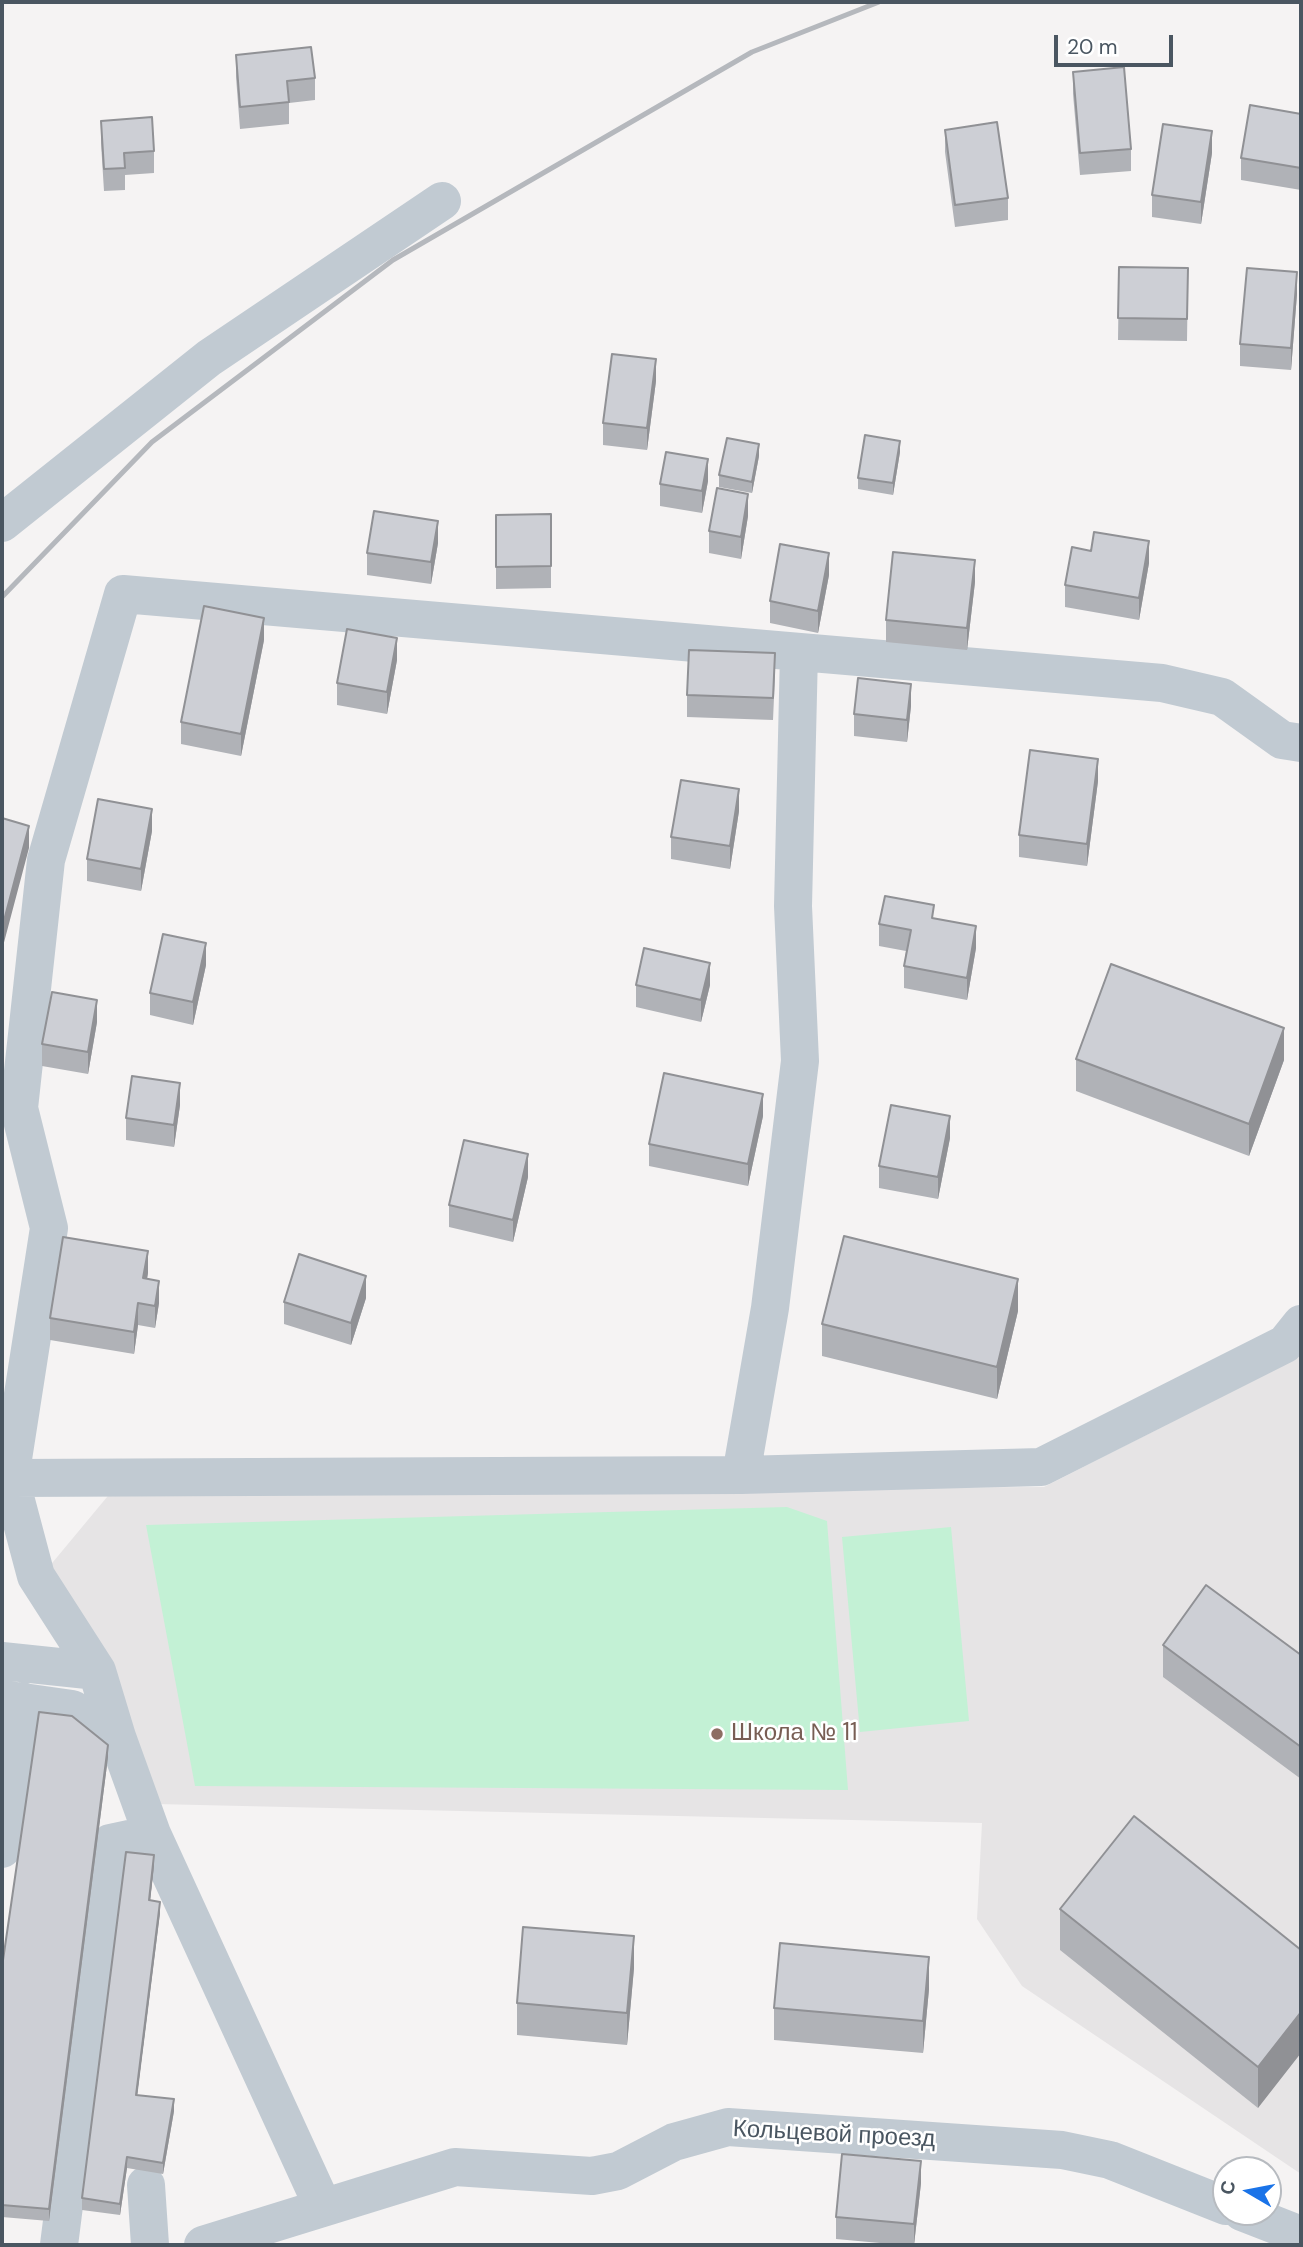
<!DOCTYPE html>
<html>
<head>
<meta charset="utf-8">
<style>
  body { margin:0 }
  #map { position:relative; width:1303px; height:2247px; overflow:hidden; background:#f5f3f3; font-family:"DM Sans",sans-serif }
  canvas { display:block }
  .frame { position:absolute; inset:0; border:4px solid #4a5661; pointer-events:none }
  .north { position:absolute; left:1212px; top:2156px; width:70px; height:70px; box-sizing:border-box; background:#fff; border:2px solid #b7bbc0; border-radius:50%; rotate:280deg; font-size:19px; font-weight:700; line-height:28px; text-align:center; color:#4a5661 }
  .north::after { content:''; display:block; margin:auto; width:24px; height:32px; background:#1a73e8; clip-path:polygon(50% 0,100% 100%,50% 72%,0 100%) }
  .scale { position:absolute; left:1054px; top:35px; width:119px; height:32px; box-sizing:border-box; border:4px solid #4a5661; border-top:0; padding-left:9px; font-size:21px; line-height:24px; white-space:nowrap; color:#4a5661; -webkit-text-stroke:5px #fff; paint-order:stroke }
</style>
</head>
<body>
<div id="map">
<canvas width="1303" height="2247"></canvas>
<div class="frame"></div>
<div class="north">С</div>
<div class="scale">20 m</div>
</div>
<script>
const ctx = document.querySelector('canvas').getContext('2d');
ctx.lineJoin = 'round';
function fillPath(path, color) { ctx.fillStyle = color; ctx.fill(path, 'evenodd'); }
function stroke(path, color, width, dash) { ctx.strokeStyle = color; ctx.lineWidth = width; ctx.lineCap = dash ? 'butt' : 'round'; ctx.setLineDash(dash || []); ctx.stroke(path); }
function label(font, color, halo, rows, align = 'center') {
  ctx.font = font + ' "DM Sans",sans-serif'; ctx.lineWidth = 5; ctx.setLineDash([]); ctx.textBaseline = 'middle'; ctx.strokeStyle = halo; ctx.fillStyle = color; for (const [text, x, y, turn = 0] of rows) {
    ctx.save(); ctx.translate(x, y); ctx.rotate((+turn || 0) * Math.PI / 180); ctx.textAlign = isNaN(turn) ? turn : align; if (halo) ctx.strokeText(text, 0, 0); ctx.fillText(text, 0, 0); ctx.restore();
  }
}
const education = new Path2D(`
  M1301,1348V2174L1022,1986L977,1919L982,1823L156,1804L48,1568L112,1491L1044,1487L1291,1361Z`);
const green = new Path2D(`
  M787,1507L827,1521L848,1790L195,1786L146,1525Z
  M951,1527L969,1721L860,1732L842,1537Z`);
const minor = new Path2D(`
  M2,523L209,358L442,201
  M2,1475L10,1478L741,1475L1041,1467L1285,1344L1301,1324
  M741,1475L770,1308L800,1061L793,906L799,652
  M2,1661L97,1671
  M2,1699L72,1709L117,1737
  M2,1849L22,1701
  M146,2185L150,2245
  M323,2207L152,1834L117,1737L97,1671L36,1576L10,1478L49,1228L19,1108L46,860L123,594L1162,683L1222,697L1282,740L1301,743
  M1242,2212L1301,2235
  M59,2245L110,1843L152,1834
  M203,2245L455,2167L592,2176L618,2171L674,2142L728,2127L1062,2150L1110,2160L1226,2206`);
const rail = new Path2D(`
  M2,597L152,442L393,260L752,52L879,2`);
const wall = new Path2D(`
  M236,55L315,78V100L289,103V124L240,129L236,77Z
  M1073,72L1131,149V171L1080,175L1073,94Z
  M1301,114V190L1241,180V158Z
  M101,121L154,151V173L125,175V190L104,191L101,143Z
  M945,130L1008,198V220L955,227L945,152Z
  M1212,153L1201,224L1152,217V195Z
  M1119,267L1188,268L1187,341L1118,340Z
  M1297,294L1291,370L1240,366V344Z
  M656,381L647,450L603,445V423Z
  M900,452L893,495L858,489V478Z
  M759,456L752,493L719,487V475Z
  M708,481L702,513L660,506V484Z
  M551,514V588L496,589V515Z
  M748,516L741,559L709,553V531Z
  M438,543L431,584L367,575V553Z
  M1149,563L1139,620L1065,607V585Z
  M829,575L818,633L770,623V601Z
  M975,582L967,650L886,642V620Z
  M264,640L241,756L181,744V722Z
  M397,660L387,714L337,705V683Z
  M775,675L773,720L687,717V695Z
  M911,706L907,742L854,736V714Z
  M1098,781L1087,866L1019,857V835Z
  M739,811L730,869L671,859V837Z
  M152,831L141,891L87,881V859Z
  M934,918L976,948L967,1000L904,988V966L906,951L879,946V924Z
  M206,965L193,1025L150,1015V993Z
  M636,985H710L701,1022L636,1007Z
  M97,1022L88,1074L42,1066V1044Z
  M1076,1059L1284,1060L1249,1156L1076,1091Z
  M180,1105L174,1147L126,1140V1118Z
  M763,1116L748,1186L649,1166V1144Z
  M950,1138L938,1199L879,1188V1166Z
  M528,1177L513,1242L449,1227V1205Z
  M148,1273L147,1279L159,1303L155,1328L138,1325L134,1354L50,1340V1318Z
  M366,1298L351,1345L284,1324V1302Z
  M1018,1311L997,1399L822,1356V1324Z
  M1163,1645L1301,1655V1779L1163,1677Z
  M108,1757L49,2221L2,2217V1967Z
  M154,1866L150,1900L160,1913L137,2095L174,2111L163,2174L127,2168L120,2215L82,2210V2198Z
  M1060,1909L1301,1950L1258,2108L1060,1950Z
  M634,1968L627,2045L517,2035V2003Z
  M929,1989L923,2053L774,2040V2008Z
  M921,2183L914,2245H902L836,2239V2217Z`);
const shadedWall = new Path2D(`
  M1212,131V153L1201,224V202Z
  M1297,272V294L1291,370V348Z
  M656,359V381L647,450V428Z
  M900,441V452L893,495V483Z
  M759,444V456L752,493V482Z
  M708,459V481L702,513V491Z
  M748,494V516L741,559V537Z
  M438,521V543L431,584V562Z
  M1149,541V563L1139,620V598Z
  M829,553V575L818,633V611Z
  M975,560V582L967,650V628Z
  M264,618V640L241,756V734Z
  M397,638V660L387,714V692Z
  M911,684V706L907,742V720Z
  M1098,759V781L1087,866V844Z
  M739,789V811L730,869V846Z
  M152,809V831L141,891V869Z
  M29,826V848L2,950V928Z
  M976,926V948L967,1000V978Z
  M206,943V965L193,1025V1002Z
  M710,963V985L701,1022V1000Z
  M97,1000V1022L88,1074V1052Z
  M1284,1028V1060L1249,1156V1124Z
  M180,1083V1105L174,1147V1125Z
  M763,1094V1116L748,1186V1164Z
  M950,1116V1138L938,1199V1177Z
  M528,1154V1177L513,1242V1220Z
  M148,1251V1273L143,1300V1278Z
  M366,1276V1298L351,1345V1323Z
  M1018,1279V1311L997,1399V1367Z
  M159,1281V1303L155,1328V1306Z
  M138,1303V1325L134,1354V1332Z
  M108,1745V1757L49,2221V2209Z
  M154,1855V1866L149,1911V1900Z
  M160,1902V1913L136,2106V2095Z
  M634,1936V1968L627,2045V2013Z
  M929,1957V1989L923,2053V2021Z
  M1301,2012V2053L1258,2108V2067Z
  M174,2099V2111L163,2174V2163Z
  M127,2157V2168L120,2215V2204Z
  M921,2161V2183L914,2245V2224Z`);
const building = new Path2D(`
  M311,47L315,78L287,81L289,102L240,107L236,55Z
  M1124,67L1131,149L1080,153L1073,72Z
  M1250,105L1301,114V168L1241,158Z
  M152,117L154,151L124,153L125,168L104,169L101,121Z
  M997,122L1008,198L955,205L945,130Z
  M1163,124L1212,131L1201,202L1152,195Z
  M1119,267L1188,268L1187,319L1118,318Z
  M1247,268L1297,272L1291,348L1240,344Z
  M612,354L656,359L647,428L603,423Z
  M865,435L900,441L893,483L858,478Z
  M727,438L759,444L752,482L719,475Z
  M666,452L708,459L702,491L660,484Z
  M717,488L748,494L741,537L709,531Z
  M374,511L438,521L431,562L367,553Z
  M551,514V566L496,567V515Z
  M1094,532L1149,541L1139,598L1065,585L1072,547L1091,551Z
  M780,544L829,553L818,611L770,601Z
  M893,552L975,560L967,628L886,620Z
  M204,606L264,618L241,734L181,722Z
  M347,629L397,638L387,692L337,683Z
  M689,650L775,653L773,698L687,695Z
  M858,678L911,684L907,720L854,714Z
  M1030,750L1098,759L1087,844L1019,835Z
  M681,780L739,789L730,846L671,837Z
  M98,799L152,809L141,869L87,859Z
  M2,818L29,826L2,928Z
  M885,896L934,905L932,918L976,926L967,978L904,966L911,930L879,924Z
  M163,934L206,943L193,1002L150,993Z
  M644,948L710,963L701,1000L636,985Z
  M1111,964L1284,1028L1249,1124L1076,1059Z
  M52,992L97,1000L88,1052L42,1044Z
  M664,1073L763,1094L748,1164L649,1144Z
  M132,1076L180,1083L174,1125L126,1118Z
  M891,1105L950,1116L938,1177L879,1166Z
  M464,1140L528,1154L513,1220L449,1205Z
  M844,1236L1018,1279L997,1367L822,1324Z
  M63,1237L148,1251L143,1278L159,1281L155,1306L138,1303L134,1332L50,1318Z
  M299,1254L366,1276L351,1323L284,1302Z
  M1206,1585L1301,1655V1747L1163,1645Z
  M39,1712L72,1716L108,1745L49,2209L2,2205V1967Z
  M1134,1816L1301,1950V2012L1258,2067L1060,1909Z
  M126,1852L154,1855L149,1900L160,1902L136,2095L174,2099L163,2163L127,2157L120,2204L82,2198Z
  M523,1927L634,1936L627,2013L517,2003Z
  M780,1943L929,1957L923,2021L774,2008Z
  M842,2154L921,2161L914,2224L836,2217Z`);
const markers = [
  [717,1734,7,"#8d6e63"]
];
const educationNames = [
  ["Школа № 11",731,1734]
];
const streetNames = [
  ["Кольцевой проезд",834,2135,3]
];
fillPath(education, '#e6e4e5');
fillPath(green, '#c3f1d5');
stroke(minor, '#c1cad2', 38);
stroke(rail, '#b5b8bd', 5);
fillPath(wall, '#b0b2b7');
fillPath(shadedWall, '#909195');
fillPath(building, '#cdcfd5');
stroke(building, '#909195', 2);
for (const [x, y, r, color] of markers) { const dot = new Path2D(); dot.arc(x, y, r, 0, 2 * Math.PI); ctx.fillStyle = color; ctx.fill(dot); stroke(dot, '#fff', 2.5); }
label('24px', '#785e54', '#fff', educationNames, 'left');
label('24px', '#4a5661', '#fff', streetNames);
</script>
</body>
</html>
